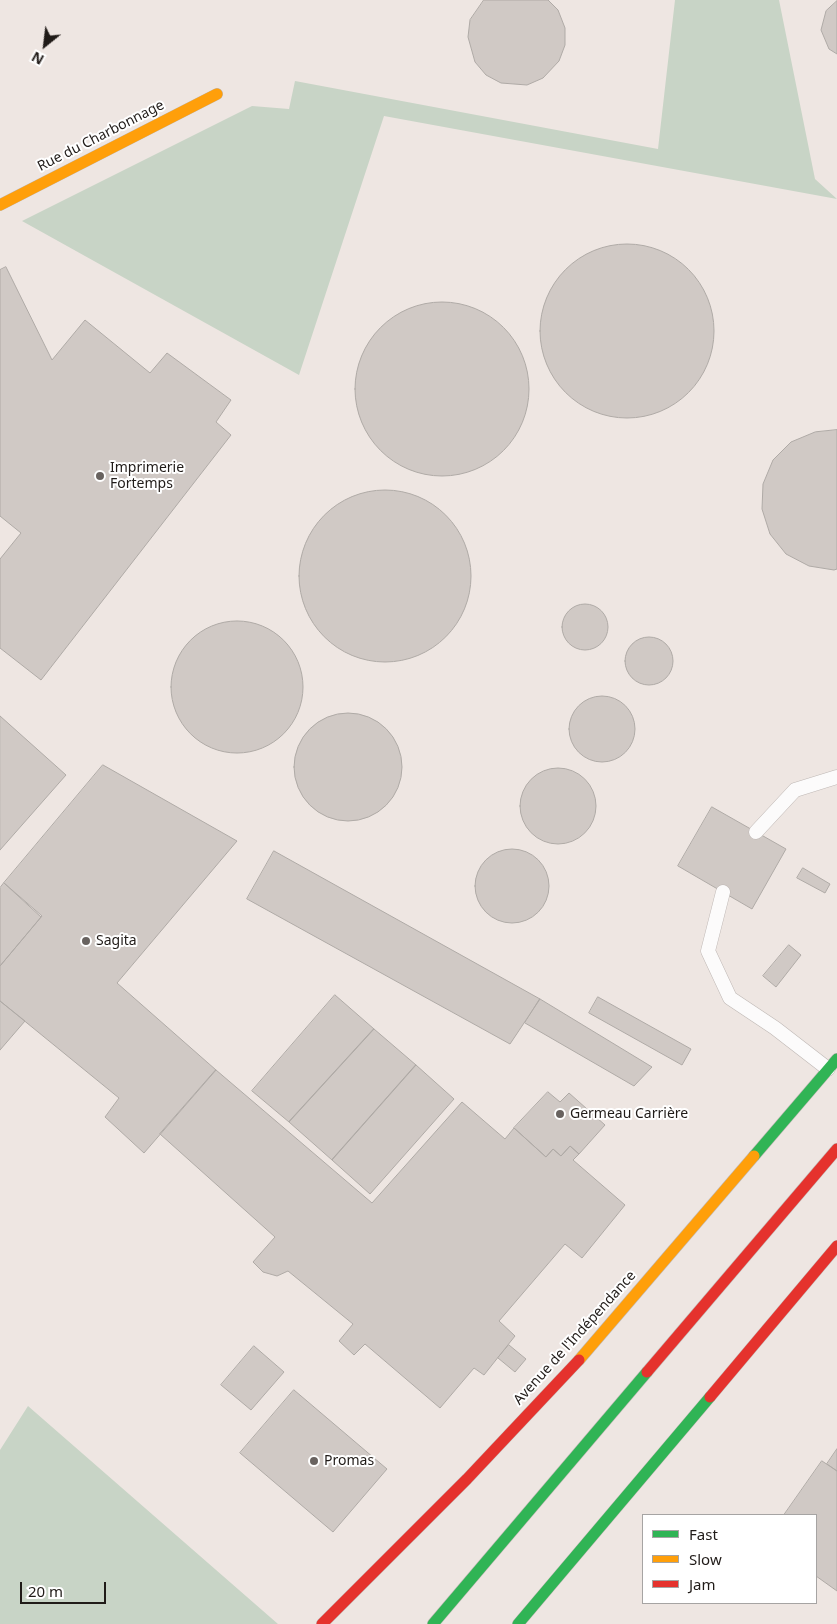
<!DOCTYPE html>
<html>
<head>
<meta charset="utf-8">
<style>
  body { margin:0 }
  #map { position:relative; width:837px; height:1624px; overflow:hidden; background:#eee6e2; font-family:"Noto Sans",sans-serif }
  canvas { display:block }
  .legend { position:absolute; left:642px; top:1514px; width:175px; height:90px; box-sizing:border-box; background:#fff; border:1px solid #a6a4a3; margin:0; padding:6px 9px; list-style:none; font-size:15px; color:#201b18 }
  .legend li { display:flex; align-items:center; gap:10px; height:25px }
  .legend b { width:25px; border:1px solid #a6a4a3 }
  .north { position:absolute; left:20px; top:20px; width:50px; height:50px; -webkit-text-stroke:4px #fff; paint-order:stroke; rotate:209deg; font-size:14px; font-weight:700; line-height:20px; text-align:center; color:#201b18 }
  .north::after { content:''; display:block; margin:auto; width:18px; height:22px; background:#201b18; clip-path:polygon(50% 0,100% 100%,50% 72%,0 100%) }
  .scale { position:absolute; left:20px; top:1582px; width:86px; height:22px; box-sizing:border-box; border:2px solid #201b18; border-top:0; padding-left:6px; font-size:15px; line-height:18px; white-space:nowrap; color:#201b18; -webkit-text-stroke:4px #fff; paint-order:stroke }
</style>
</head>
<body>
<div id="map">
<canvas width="837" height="1624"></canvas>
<ul class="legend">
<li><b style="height:6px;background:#30b455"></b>Fast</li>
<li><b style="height:6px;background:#ff9f0a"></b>Slow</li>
<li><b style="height:6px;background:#e5322d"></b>Jam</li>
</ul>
<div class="north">N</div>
<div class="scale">20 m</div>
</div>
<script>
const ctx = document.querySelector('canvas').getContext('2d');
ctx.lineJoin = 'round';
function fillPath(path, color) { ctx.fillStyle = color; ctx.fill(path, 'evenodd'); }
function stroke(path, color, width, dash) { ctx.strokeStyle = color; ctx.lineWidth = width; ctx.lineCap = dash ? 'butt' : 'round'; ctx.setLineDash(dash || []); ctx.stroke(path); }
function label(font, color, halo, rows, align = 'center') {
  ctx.font = font + ' "Noto Sans",sans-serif'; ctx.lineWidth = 4; ctx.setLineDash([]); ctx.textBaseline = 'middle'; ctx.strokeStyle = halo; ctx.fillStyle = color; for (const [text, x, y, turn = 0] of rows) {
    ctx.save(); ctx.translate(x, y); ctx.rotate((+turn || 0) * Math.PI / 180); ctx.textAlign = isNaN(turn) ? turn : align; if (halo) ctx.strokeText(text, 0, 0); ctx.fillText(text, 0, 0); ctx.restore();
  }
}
const green = new Path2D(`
  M675,0H779L815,179L837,199L384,116L299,375L22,221L252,106L289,109L295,81L658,149Z
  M28,1406L278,1624H0V1450Z`);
const building = new Path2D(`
  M484,0H548L558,10L565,28V45L559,61L543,78L527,85L501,83L486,75L475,62L468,37L470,20Z
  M837,1V54L829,49L821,30L826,11Z
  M540 331a87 87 0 1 1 174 0a87 87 0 1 1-174 0Z
  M6,267L52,360L85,320L150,373L167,353L231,400L216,422L231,435L41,680L0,648V559L21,533L0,516V270Z
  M355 389a87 87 0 1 1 174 0a87 87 0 1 1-174 0Z
  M837,430V569L834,570L809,566L786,554L770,534L762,509L763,484L773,460L791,442L815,432Z
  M299 576a86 86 0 1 1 172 0a86 86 0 1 1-172 0Z
  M562 627a23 23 0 1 1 46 0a23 23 0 1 1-46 0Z
  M171 687a66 66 0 1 1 132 0a66 66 0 1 1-132 0Z
  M625 661a24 24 0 1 1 48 0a24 24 0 1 1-48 0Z
  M569 729a33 33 0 1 1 66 0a33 33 0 1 1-66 0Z
  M294 767a54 54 0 1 1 108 0a54 54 0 1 1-108 0Z
  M0,716L66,775L0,850Z
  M103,765L237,841L117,983L216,1070L144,1153L105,1117L119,1098L0,1001V966L42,916L4,883Z
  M520 806a38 38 0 1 1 76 0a38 38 0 1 1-76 0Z
  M712,807L786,849L752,909L678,866Z
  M475 886a37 37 0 1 1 74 0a37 37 0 1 1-74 0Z
  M274,851L540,999L510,1044L247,899Z
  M803,868L830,884L825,893L797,878Z
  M4,883L41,917L0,966V888Z
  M789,945L801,955L776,987L763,976Z
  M335,995L374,1029L289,1122L252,1091Z
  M598,997L691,1049L682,1065L589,1013Z
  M540,999L652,1067L634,1086L525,1023Z
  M0,1001L25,1021L0,1050Z
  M374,1029L416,1065L332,1160L289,1122Z
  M416,1065L454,1099L370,1194L332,1160Z
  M216,1070L372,1203L462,1102L505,1139L514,1128L546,1157L553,1149L561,1156L570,1146L579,1154L573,1160L625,1205L582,1258L565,1244L499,1321L515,1336L484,1375L474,1368L440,1408L365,1344L354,1355L339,1341L353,1324L288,1271L277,1276L263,1272L253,1262L275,1237L160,1134Z
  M548,1092L560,1102L569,1093L605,1125L579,1154L570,1146L561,1156L553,1149L546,1157L514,1128Z
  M509,1345L526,1359L515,1372L498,1358Z
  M254,1346L284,1372L251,1410L221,1385Z
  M294,1390L387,1469L333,1532L240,1453Z
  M837,1449V1471L827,1464Z
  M822,1461L837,1471V1591L816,1576V1515H784Z`);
const lane = new Path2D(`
  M756,832L795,790L837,777
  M723,892L708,951L730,998L775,1028L828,1069`);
const fast = new Path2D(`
  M754,1156L837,1059
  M433,1624L647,1372
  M518,1624L710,1397`);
const slow = new Path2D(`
  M0,205L217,94
  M579,1360L754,1156`);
const jam = new Path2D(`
  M647,1372L837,1149
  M710,1397L837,1246
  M322,1624L467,1479L579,1360`);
const markers = [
  [100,476,5,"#68625f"],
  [86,941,5,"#68625f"],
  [560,1114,5,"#68625f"],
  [314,1461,5,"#68625f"]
];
const streetNames = [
  ["Rue du Charbonnage",101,136,-27],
  ["Avenue de l'Indépendance",575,1338,-48]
];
const poiNames = [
  ["Imprimerie",110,468],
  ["Fortemps",110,484],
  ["Sagita",96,941],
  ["Germeau Carrière",570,1114],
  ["Promas",324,1461]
];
fillPath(green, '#c8d4c6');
fillPath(building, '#d0c9c5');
stroke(building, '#afaaa6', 1);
stroke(lane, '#beb7b4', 15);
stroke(fast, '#beb7b4', 12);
stroke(slow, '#beb7b4', 12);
stroke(jam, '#beb7b4', 12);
stroke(lane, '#fcfbfb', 14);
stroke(fast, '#30b455', 11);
stroke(slow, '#ff9f0a', 11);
stroke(jam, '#e5322d', 11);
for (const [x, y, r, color] of markers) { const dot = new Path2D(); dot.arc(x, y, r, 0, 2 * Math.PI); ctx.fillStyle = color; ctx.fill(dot); stroke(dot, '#fff', 2); }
label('14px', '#201b18', '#fff', streetNames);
label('14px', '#201b18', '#fff', poiNames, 'left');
</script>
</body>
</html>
